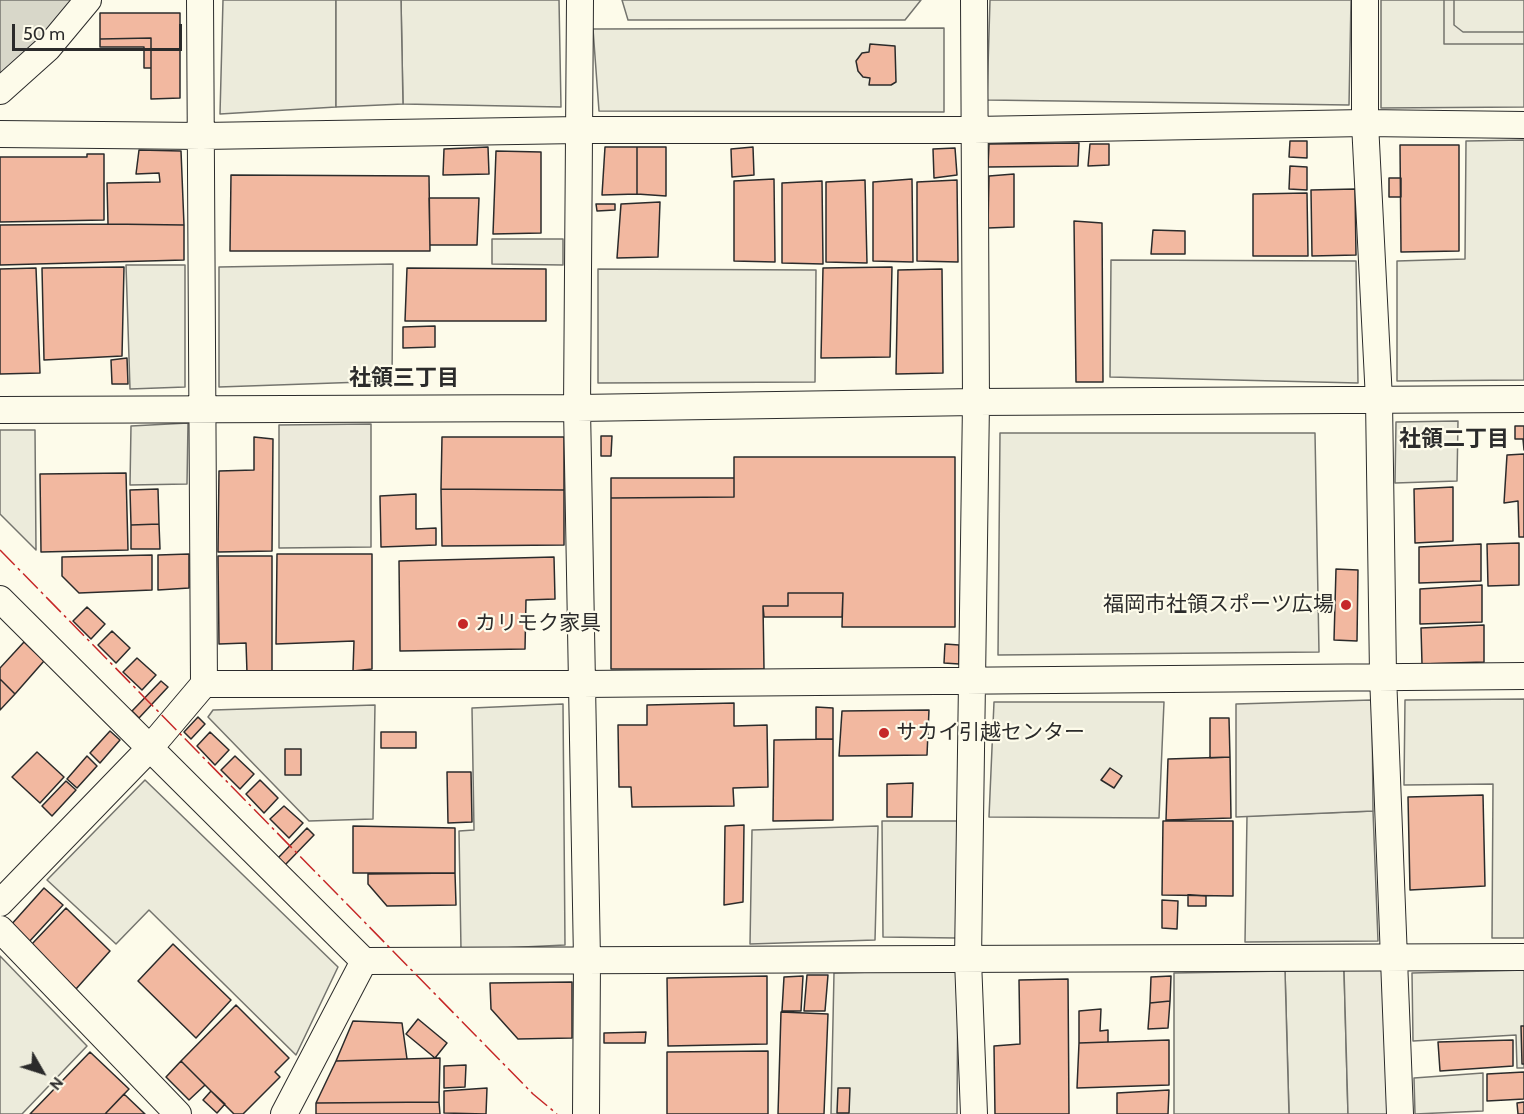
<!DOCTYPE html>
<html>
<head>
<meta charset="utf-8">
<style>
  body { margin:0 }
  #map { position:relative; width:1524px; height:1114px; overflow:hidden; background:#fdfbea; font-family:Cabin,sans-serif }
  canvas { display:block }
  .north { position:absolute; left:12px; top:1042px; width:60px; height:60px; -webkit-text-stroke:4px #fdfbea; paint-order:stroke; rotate:129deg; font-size:16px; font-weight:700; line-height:24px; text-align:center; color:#2b2b2b }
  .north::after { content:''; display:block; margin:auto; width:21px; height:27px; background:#2b2b2b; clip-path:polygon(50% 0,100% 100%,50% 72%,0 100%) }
  .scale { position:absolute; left:12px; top:24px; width:170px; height:27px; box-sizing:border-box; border:3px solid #2b2b2b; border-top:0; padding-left:8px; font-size:18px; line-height:21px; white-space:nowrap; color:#2b2b2b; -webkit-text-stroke:4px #fdfbea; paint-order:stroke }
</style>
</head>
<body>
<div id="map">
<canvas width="1524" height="1114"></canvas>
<div class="north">N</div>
<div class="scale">50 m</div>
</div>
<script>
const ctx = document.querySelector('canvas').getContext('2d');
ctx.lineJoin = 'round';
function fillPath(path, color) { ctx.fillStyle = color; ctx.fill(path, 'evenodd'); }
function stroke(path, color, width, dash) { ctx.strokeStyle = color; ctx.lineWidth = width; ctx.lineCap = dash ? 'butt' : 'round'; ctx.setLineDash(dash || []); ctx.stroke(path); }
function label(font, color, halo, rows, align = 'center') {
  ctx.font = font + ' Cabin,"Noto Sans JP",sans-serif'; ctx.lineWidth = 4.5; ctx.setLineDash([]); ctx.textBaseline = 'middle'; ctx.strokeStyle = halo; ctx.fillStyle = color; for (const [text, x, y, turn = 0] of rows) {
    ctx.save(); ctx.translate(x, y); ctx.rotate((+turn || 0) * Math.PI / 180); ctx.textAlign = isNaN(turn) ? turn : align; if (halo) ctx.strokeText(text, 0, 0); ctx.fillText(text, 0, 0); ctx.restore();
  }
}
const green = new Path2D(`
  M223,0H336V107L220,114Z
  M401,0H559L561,107L403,104Z
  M622,0H921L905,20H628Z
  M990,0H1351L1349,105L987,100Z
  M1381,0H1524V107L1381,108Z
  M944,28V112L599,111L593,29Z
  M1524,140V380L1397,381V261L1465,259L1466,141Z
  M492,239H563V265L492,264Z
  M1111,260L1356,261L1358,383L1110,377Z
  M393,264L392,381L219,387V267Z
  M126,265H185V387L130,389Z
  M598,269L816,270L815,382L598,383Z
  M1458,421L1457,481L1395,483L1396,422Z
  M188,423L187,484L130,485L131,426Z
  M0,430H35L36,550L0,514Z
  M1000,433H1315L1319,652L998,655Z
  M1524,699V938H1492L1493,784L1404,785L1405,700Z
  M994,702H1164L1159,818L989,817Z
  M563,704L565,945L461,950L459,831L474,830L472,708Z
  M375,705L373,819L309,821L208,717L213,710Z
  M145,780L338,967L296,1055L149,910L116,944L47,880Z
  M1373,811L1378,941L1245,942L1247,816Z
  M882,821H957L956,938L883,937Z
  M0,956L87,1046L22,1114H0Z
  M958,970L957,1114H831L834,973Z
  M1344,970L1348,1114H1289L1285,971Z
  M1524,970V1068H1517L1516,1035L1413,1041L1412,973Z
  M1483,1073V1111L1415,1114L1414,1078Z`);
const parking = new Path2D(`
  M336,0H401L403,104L336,107Z
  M1444,0H1454V25L1463,32H1524V44H1444Z
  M371,424V547L279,548V425Z
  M1372,700L1373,811L1236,817V704Z
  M878,826L875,940L750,944L752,830Z
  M1384,969L1388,1114H1348L1344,970Z
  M1285,971L1289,1114H1174V973Z`);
const water = new Path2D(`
  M0,0H72L50,30L0,76Z`);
const building = new Path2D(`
  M100,13H180V98L151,99V38L100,39Z
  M151,38V68H144V47H100V39Z
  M870,44L895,46L896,82L891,85H869L870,78L863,77L858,71L856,61L862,53L869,52Z
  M1290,141H1307V158L1289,157Z
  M1079,143L1078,166L988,167L989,144Z
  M1090,144H1109V165L1088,166Z
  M1400,145H1459V251L1401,252Z
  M488,147L489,174L443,175L444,149Z
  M605,147H637V194L602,195Z
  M637,147H666V196L637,194Z
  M753,147L754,175L732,177L731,149Z
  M955,148L957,175L934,178L933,149Z
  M139,150L181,151L184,225L108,224L107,183L160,182L159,173L136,174Z
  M496,151L541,152V233L493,234Z
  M87,154H104V220L0,222V157H87Z
  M1290,166L1307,167V190L1289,189Z
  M1014,174V227L988,228L989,176Z
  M231,175L429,176L430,251H230Z
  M1389,178H1401V197H1389Z
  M774,179L775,262L734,261V181Z
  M912,179L913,262L873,261V182Z
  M865,180L867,263L826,262V182Z
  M957,180L958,262L917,261V182Z
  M822,181L823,264L782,263V183Z
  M1355,189L1356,255L1312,256L1311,190Z
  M1307,193L1308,256H1253V194Z
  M429,198H479L477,245H430Z
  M660,202L658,257L617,258L621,204Z
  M596,204H615V210L597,211Z
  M1074,221L1102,223L1103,382H1076Z
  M108,224L184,225V260L0,265V225Z
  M1153,230L1185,231V254H1151Z
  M124,267L122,356L44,360L42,268Z
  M892,267L890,357L821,358L823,268Z
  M36,268L40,373L0,374V269Z
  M407,268L546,269V321H405Z
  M942,269L943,373L896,374L898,270Z
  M435,326V347L403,348V327Z
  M127,358L128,384H112L111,360Z
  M1515,426H1524V450L1523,439H1515Z
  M601,436H612L611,456H601Z
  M254,437L273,439L272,551L218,552L219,471L254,470Z
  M442,437H564V490L441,489Z
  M1524,454V537H1519L1518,501L1504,503L1507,455Z
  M734,457H955V627H842L843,593H788V606H763L764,669H611V498L734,497Z
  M126,473L128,550L41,552L40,474Z
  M611,478H734V497L611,498Z
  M1453,487V541L1415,543L1414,489Z
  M158,489L159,524L131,525L130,490Z
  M441,489L564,490V545L442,546Z
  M416,494V529L436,528V545L381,547L380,496Z
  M159,524L160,549H131V525Z
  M1519,543V585L1488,586L1487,544Z
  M1481,544V581L1419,583V547Z
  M189,554V588L158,590V555Z
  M277,554H372V669L353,671L354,641L276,644Z
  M152,555V590L79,593L62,576V557Z
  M218,556H272V672L247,673L246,643L219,644Z
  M554,557L555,599L526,600L525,649L400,651L399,561Z
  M1336,569L1358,570L1357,641L1334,640Z
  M1482,585V622L1420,624V589Z
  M788,593H843L842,617H764L763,606H788Z
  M87,607L105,624L91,639L73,621Z
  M1484,625V662L1422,664L1421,628Z
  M112,631L130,648L116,663L98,645Z
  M24,642L44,661L15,694L0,679V668Z
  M945,644L959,645V664L944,663Z
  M137,658L156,675L142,690L123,672Z
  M0,679L15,694L0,710Z
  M161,681L168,687L139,718L132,711Z
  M734,703V726L767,725L768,787L733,788L734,806L632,807L631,787H619L618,725H647V705Z
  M816,707L833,708V739H816Z
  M929,710L927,755L839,756L842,711Z
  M198,717L205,724L191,739L184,732Z
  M1210,718H1229L1230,757L1210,758Z
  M110,731L120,740L100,763L90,753Z
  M210,732L229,750L215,765L197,746Z
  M381,732H416V748H381Z
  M833,739V820L773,821L774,740Z
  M285,749H301V775H285Z
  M37,752L64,777L40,803L12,777Z
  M87,756L97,766L77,788L67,779Z
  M235,756L254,774L240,789L221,770Z
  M1230,757L1231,818L1166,820L1168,759Z
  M1110,768L1122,776L1114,788L1101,780Z
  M447,772H471L472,822L448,823Z
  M260,780L278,798L264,813L246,794Z
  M66,781L76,790L52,816L42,806Z
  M913,783L912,817H887V784Z
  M1483,795L1485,886L1410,890L1408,797Z
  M284,806L303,823L289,838L270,819Z
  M1163,821H1233V896L1162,895Z
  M744,825L743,902L724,905L725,826Z
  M353,826L455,828V873H353Z
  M307,828L314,835L285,865L278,858Z
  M455,873L456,905L387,906L368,884V874Z
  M44,888L63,905L28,943L10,926Z
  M1188,895L1206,896V906H1188Z
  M1162,900L1178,901L1177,929L1162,928Z
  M66,908L110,951L76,989L31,945Z
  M173,944L231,1000L196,1038L138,981Z
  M807,975H828L825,1011H804Z
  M767,976V1044L668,1046L667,978Z
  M803,976L801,1011H782L784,977Z
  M1171,976L1170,1001L1150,1003L1151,977Z
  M1068,979L1069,1114H995L994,1046L1020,1044L1019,980Z
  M572,982V1038L518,1039L491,1009L490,983Z
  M1170,1001L1168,1028L1148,1029L1150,1003Z
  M236,1005L289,1058L275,1072L280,1077L243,1114H234L181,1061Z
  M1101,1009L1100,1031L1108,1030V1042L1079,1043V1011Z
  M781,1012L828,1014L824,1114H778Z
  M418,1019L447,1043L435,1058L406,1034Z
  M353,1021L402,1023L407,1059L336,1061Z
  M1521,1026H1524V1064H1522Z
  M646,1032L645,1043H604V1033Z
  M1169,1040V1085L1077,1088L1079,1043Z
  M1513,1040V1066L1440,1071L1438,1042Z
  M768,1051V1114H667V1052Z
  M90,1052L129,1089L105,1114H30Z
  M440,1058L439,1102L316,1103L336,1061Z
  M181,1061L205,1085L189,1100L166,1077Z
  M466,1065L465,1087L444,1088V1066Z
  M1524,1072V1099L1487,1101V1074Z
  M487,1088L486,1114L444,1113V1091Z
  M838,1088H850L849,1113H837Z
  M1169,1090L1168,1114H1117V1093Z
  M211,1091L225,1104L217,1113L203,1100Z
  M124,1094L145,1114H105Z
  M439,1102L440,1114H316V1103Z
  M1524,1102V1114H1518L1517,1103Z`);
const minor = new Path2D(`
  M200,0L204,684
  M580,0L577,408L587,960L586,1114
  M1365,0V123L1379,400L1383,675L1400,1114
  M0,91L48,48L88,0
  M0,134L202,136L579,130H974L1365,123L1524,125
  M0,410L577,408L976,402L1524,399
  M0,599L364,961L1524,957
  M0,903L149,749L204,684H582L1524,676
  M0,929L178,1114
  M284,1114L364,961
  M974,1114L968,960L976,402L974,0`);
const power = new Path2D(`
  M0,550L533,1094L557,1114`);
const markers = [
  [1346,605,6,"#c62828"],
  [463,624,6,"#c62828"],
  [884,733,6,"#c62828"]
];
const poiNames = [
  ["福岡市社領スポーツ広場",1334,605,"right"],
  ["カリモク家具",475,624],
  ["サカイ引越センター",896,733]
];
const neighbourhoodNames = [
  ["社領三丁目",404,379],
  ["社領二丁目",1454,440]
];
fillPath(green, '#ecebdb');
stroke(green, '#74746e', 1.5);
fillPath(parking, '#eceadb');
stroke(parking, '#74746e', 1.5);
fillPath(water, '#d8d7c9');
stroke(water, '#74746e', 1.5);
fillPath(building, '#f2b8a0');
stroke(building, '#2b2b2b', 1.5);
stroke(minor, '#2b2b2b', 28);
stroke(minor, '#fdfbea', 26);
stroke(power, '#c62828', 1.5, [21, 4.5, 3, 4.5]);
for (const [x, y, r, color] of markers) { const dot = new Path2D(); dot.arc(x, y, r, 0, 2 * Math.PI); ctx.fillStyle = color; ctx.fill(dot); stroke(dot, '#fdfbea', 2); }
label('21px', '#2b2b2b', '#fdfbea', poiNames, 'left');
label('bold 22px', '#2b2b2b', '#fdfbea', neighbourhoodNames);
</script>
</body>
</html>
